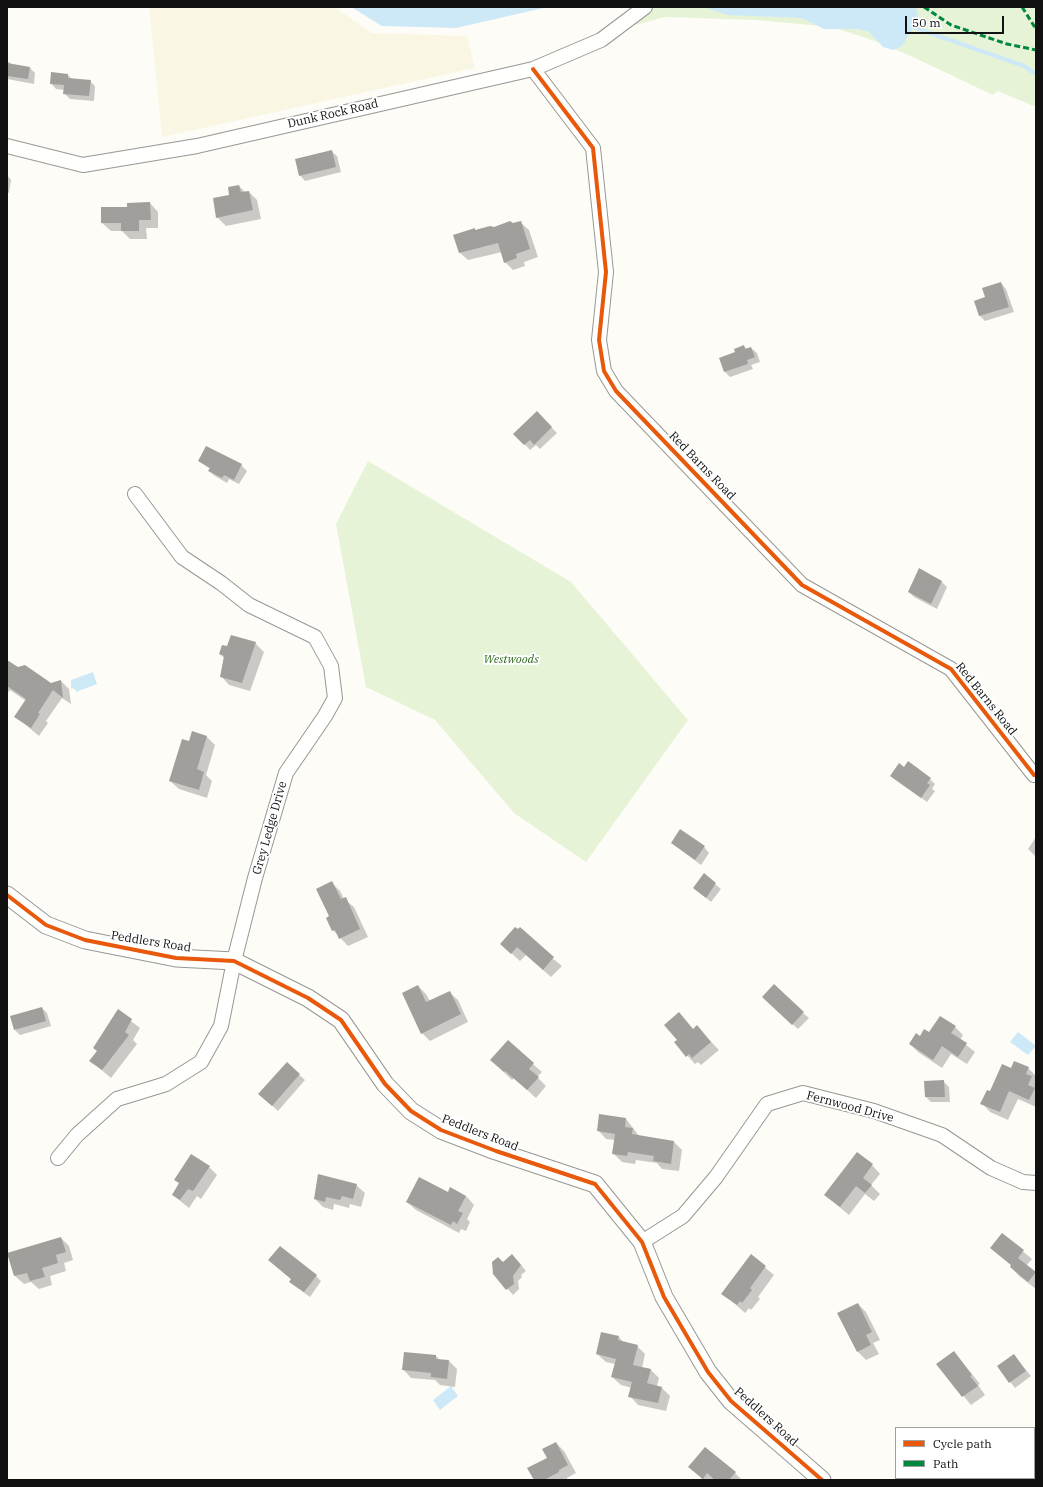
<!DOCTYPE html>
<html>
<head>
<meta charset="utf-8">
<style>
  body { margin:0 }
  #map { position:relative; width:1043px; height:1487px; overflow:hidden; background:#fdfcf7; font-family:"IBM Plex Serif",serif }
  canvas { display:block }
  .frame { position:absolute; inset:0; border:8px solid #111; pointer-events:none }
  .legend { position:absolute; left:895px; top:1427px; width:140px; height:52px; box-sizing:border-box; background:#fff; border:1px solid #a0a0a0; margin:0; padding:5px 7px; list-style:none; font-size:12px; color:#111 }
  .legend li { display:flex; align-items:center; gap:8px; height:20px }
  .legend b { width:20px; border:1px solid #a0a0a0 }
  .scale { position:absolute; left:905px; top:16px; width:99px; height:18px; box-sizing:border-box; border:2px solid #111; border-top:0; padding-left:5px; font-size:12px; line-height:14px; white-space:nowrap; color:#111; -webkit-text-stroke:3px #fff; paint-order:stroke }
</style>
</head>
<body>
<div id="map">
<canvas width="1043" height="1487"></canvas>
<div class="frame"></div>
<ul class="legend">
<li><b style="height:5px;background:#e8590c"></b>Cycle path</li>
<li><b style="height:5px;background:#00873e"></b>Path</li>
</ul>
<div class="scale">50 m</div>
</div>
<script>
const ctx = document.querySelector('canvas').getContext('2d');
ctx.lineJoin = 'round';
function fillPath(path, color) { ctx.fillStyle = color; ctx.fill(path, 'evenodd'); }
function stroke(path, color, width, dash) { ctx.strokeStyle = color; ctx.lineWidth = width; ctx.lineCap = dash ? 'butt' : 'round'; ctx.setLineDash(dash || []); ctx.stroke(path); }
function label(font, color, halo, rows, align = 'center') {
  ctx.font = font + ' "IBM Plex Serif",serif'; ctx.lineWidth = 4; ctx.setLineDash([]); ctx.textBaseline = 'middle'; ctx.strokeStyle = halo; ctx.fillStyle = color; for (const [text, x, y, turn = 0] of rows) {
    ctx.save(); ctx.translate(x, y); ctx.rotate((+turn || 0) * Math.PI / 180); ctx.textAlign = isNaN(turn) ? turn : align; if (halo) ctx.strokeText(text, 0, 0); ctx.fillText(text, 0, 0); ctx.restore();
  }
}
const farmland = new Path2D(`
  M149,7H334L372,33L467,36L475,68L162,137Z`);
const green = new Path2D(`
  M652,7H1036V107L998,91L993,95L915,58L878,42L832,27L756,20L665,17L635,25Z
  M368,461L571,582L688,720L586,862L514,813L435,720L366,687L336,524Z`);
const water = new Path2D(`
  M351,7H548L456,28L382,26Z
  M679,7H916L918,17L914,27L902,46L893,50L883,47L869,32L859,29H824L802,18L727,15L704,7Z
  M93,672L97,684L76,692L75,689L71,688V680Z
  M1018,1032L1036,1046L1028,1055L1010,1042Z
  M451,1386L458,1396L440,1410L433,1400Z`);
const shadow = new Path2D(`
  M7,61L13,65L30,68L35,73L34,84L7,79Z
  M68,75L72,79L90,81L95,86L94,101L70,99L64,93L65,90L56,89L51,83Z
  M331,151L337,156L341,172L305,181L300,175Z
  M7,175L11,180L9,193L7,192Z
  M239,186L245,192H249L257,200L261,219L226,226L217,217Z
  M150,203L158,212V228H146L147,239H130L122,231H111L102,223L128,208Z
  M520,222L529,230L538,257L524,262L525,266L513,270L505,262L502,252L468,260L459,252L474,229L476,231Z
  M1001,283L1006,289L1014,312L985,321L980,316L975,301L986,298Z
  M744,346L747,349L751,348L757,353L760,362L751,365L753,369L730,377L725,372L736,353Z
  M537,413L557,433L540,449L536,445L530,450L515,434Z
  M199,461L241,465L247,471L239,484L229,479L227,483L215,476L209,471L210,469Z
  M920,570L942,582L947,587L937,609L914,597L909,592Z
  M255,643L264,652L250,691L229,685L221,676L225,659L220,654L228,648Z
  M7,668L51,684L61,681L69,689L71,704L62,698L46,721L48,723L39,736L15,716L26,701L10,690L7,694Z
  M207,737L215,745L206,775L212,781L207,798L179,789L170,781L189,742Z
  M904,768L930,779L935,784L932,789L935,791L927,802L891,776Z
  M1036,837V857L1028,849Z
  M672,843L704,847L709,853L701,865Z
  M704,875L721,889L711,902L694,888Z
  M332,883L340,891L344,899L354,907L368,937L348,946L333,930L330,917Z
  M515,928L562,966L551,977L526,955L520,961L510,952Z
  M418,986L426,994L430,1001L449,992L458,1000L468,1022L430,1041L422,1033Z
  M769,1003L803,1013L809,1018L798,1029Z
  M42,1008L47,1013L51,1026L20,1035L15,1030Z
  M118,1011L140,1028L133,1040L137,1044L111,1078L91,1061L98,1051Z
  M679,1014L694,1030L697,1027L719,1050L701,1065L698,1062L695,1064L676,1043L678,1040Z
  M955,1027L963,1035L960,1040L975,1052L967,1064L951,1054L942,1068L918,1052L910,1044L929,1033Z
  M508,1042L542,1072L537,1077L546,1086L536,1098L514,1078L512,1080L491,1060Z
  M1015,1062L1028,1068L1036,1076V1107L1018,1099L1008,1120L990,1112L982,1103L1012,1069Z
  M287,1064L305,1080L278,1111L265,1099Z
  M944,1082L949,1087L950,1102H931L926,1097Z
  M626,1119L640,1137L674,1142L682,1150L679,1171L662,1169L657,1163L636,1160L635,1164L622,1162L613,1153L615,1140L606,1139L598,1130Z
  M872,1165L880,1174L871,1185L880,1194L874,1201L865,1194L849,1215L825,1195Z
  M209,1167L217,1175L201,1199L197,1196L189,1208L173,1195Z
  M356,1185L365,1193L361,1207L350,1204L349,1208L334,1204L333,1210L323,1207L315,1199Z
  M448,1193L466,1196L474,1205L467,1219L470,1222L466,1231L461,1229L459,1233L416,1210L407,1202Z
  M1002,1234L1032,1259L1026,1266L1036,1274V1289L1019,1276L1011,1267L1012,1266L991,1248Z
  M61,1238L69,1246L73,1260L64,1263L66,1271L50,1276L52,1285L39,1289L31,1282L24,1284L15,1276L9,1254Z
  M751,1256L774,1275L758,1297L760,1299L751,1310L749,1308L745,1313L723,1293Z
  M269,1260L316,1276L321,1281L310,1297L296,1287L291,1282L292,1280Z
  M518,1261L526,1271L521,1275L522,1277L518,1281L519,1289L513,1295L494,1273Z
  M858,1304L866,1312L880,1340L873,1343L879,1354L866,1360L858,1352L838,1314Z
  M619,1337L624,1343L637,1346L645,1354L642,1368L650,1369L659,1378L657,1386L661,1387L670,1396L666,1411L638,1405L630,1396L632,1388L621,1385L612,1377L615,1364L606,1362L597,1354Z
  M954,1352L980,1384L978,1385L985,1395L971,1405L937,1364Z
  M1014,1355L1031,1376L1015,1388L998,1366Z
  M436,1356L440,1360L449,1361L457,1369L455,1387L440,1385L435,1380L411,1378L403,1369Z
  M556,1443L564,1451L576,1473L567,1478V1480H535Z
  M690,1467L735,1473L742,1480H703Z
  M999,1478H1016L1019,1480H999Z`);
const stream = new Path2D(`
  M910,26L1024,66L1036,74`);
const building = new Path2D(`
  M7,63L30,67L28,79L7,76Z
  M51,72L68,74V78L91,80L89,96L63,94L64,85L50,84Z
  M332,150L336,167L299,176L295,159Z
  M239,185L241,192L249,191L253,210L216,218L213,198L229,195L228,187Z
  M150,202L151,220H139V231H121V223H101V207H127V203Z
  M510,221L513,223L521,221L530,249L516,254L517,258L504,263L498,243L459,253L453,235L475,228V230L490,226L494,227Z
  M1001,282L1009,307L979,316L974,301L985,297L982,288Z
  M744,345L745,349L751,347L755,357L747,360L748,364L724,372L719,358L735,352L734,349Z
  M537,411L552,427L534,445L530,440L524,445L513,434Z
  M206,446L242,464L234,480L224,475L222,478L208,471L210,468L198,461Z
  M919,568L942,581L931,604L908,592Z
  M231,635L256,642L242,683L220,677L224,656L219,654L222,645L227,646Z
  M7,660L18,667L25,665L51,683L61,680L63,698L53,690L38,713L40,714L31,728L14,717L26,699L7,686Z
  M192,731L207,736L197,769L204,772L199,790L169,781L182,739L189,741Z
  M908,761L931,778L927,783L930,785L921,798L890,776L899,763L904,767Z
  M680,829L705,846L695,860L671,843Z
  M704,873L716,883L706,898L693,888Z
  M332,881L341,899L346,897L360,929L339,939L335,930L332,931L326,918L329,916L316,889Z
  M515,927L518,929L520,927L554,957L543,970L517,947L511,954L500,944Z
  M774,984L804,1012L792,1025L762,997Z
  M418,985L426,1002L450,991L461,1014L421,1034L402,993Z
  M42,1007L46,1021L14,1030L10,1016Z
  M118,1009L132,1019L125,1032L129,1035L102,1070L89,1061L97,1051L93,1048Z
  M679,1012L693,1029L697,1025L711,1042L692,1058L689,1054L686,1057L674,1042L677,1040L664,1025Z
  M940,1016L956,1026L951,1033L967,1043L958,1057L942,1046L933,1060L909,1044L916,1033L920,1036L924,1029L929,1032Z
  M508,1040L534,1063L529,1069L539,1077L527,1090L505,1071L504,1072L490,1060Z
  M1014,1061L1029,1067L1026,1074L1032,1076L1028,1085L1035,1088L1029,1100L1009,1091L1000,1112L980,1104L987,1090L990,1091L1002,1064L1011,1068Z
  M287,1062L300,1074L272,1106L258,1094Z
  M944,1080L945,1097H925L924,1081Z
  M599,1114L626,1118L625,1127L633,1128L632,1134L674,1141L671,1164L653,1161L654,1156L628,1152L627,1156L612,1154L615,1134L597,1131Z
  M857,1152L873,1164L863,1178L872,1185L865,1193L856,1186L840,1207L824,1195Z
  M191,1154L210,1166L193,1191L188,1189L180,1200L172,1195L179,1183L174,1180Z
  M318,1174L357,1184L353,1199L342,1196L340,1200L326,1197L325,1202L314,1199Z
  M419,1177L448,1192L450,1187L466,1196L458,1211L463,1213L457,1224L453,1221L451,1225L406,1202Z
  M1002,1233L1024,1250L1018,1258L1036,1272L1028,1282L1010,1267L1011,1265L990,1248Z
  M61,1237L66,1252L56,1255L58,1263L42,1268L45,1277L30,1281L27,1273L14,1276L7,1253Z
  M280,1246L317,1275L304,1292L289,1282L291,1279L268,1260Z
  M512,1254L521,1265L513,1276L514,1284L506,1290L493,1274L492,1262L498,1257L503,1262Z
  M751,1254L766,1266L750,1288L752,1290L742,1303L740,1301L737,1305L721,1294Z
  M858,1303L872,1332L866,1335L871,1345L857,1352L837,1313Z
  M601,1332L619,1336L618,1340L638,1345L633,1365L651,1369L647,1383L662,1387L658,1403L628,1397L632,1382L611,1377L616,1359L596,1354Z
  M954,1351L972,1375L970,1376L978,1386L962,1397L936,1364Z
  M404,1352L436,1355V1359L449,1360L447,1379L431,1377V1373L402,1370Z
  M1014,1354L1026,1371L1009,1383L997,1366Z
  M556,1442L568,1465L559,1470V1472L544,1480H534L527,1468L547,1458L542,1449Z
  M705,1447L736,1472L729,1480H715L707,1473L703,1479L688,1467Z`);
const minor = new Path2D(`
  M533,69L593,148L606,272L599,340L604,371L616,391L802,585L951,669L1034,775
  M7,146L83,165L197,146L533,69L601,40L645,7
  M58,1158L77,1135L117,1099L166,1084L201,1062L221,1026L234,961L255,878L286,773L325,716L335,698L331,666L315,637L249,605L221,583L182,557L135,494
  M642,1242L683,1216L716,1177L767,1104L803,1093L874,1111L942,1135L991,1168L1023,1182L1036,1183`);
const tertiary = new Path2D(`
  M7,895L46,925L85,940L176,958L234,961L308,998L341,1020L385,1084L411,1111L441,1130L496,1151L595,1184L642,1242L664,1297L708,1372L731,1401L822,1480`);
const quiet = new Path2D(`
  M924,7L951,25L1007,44L1036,50
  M1022,7L1036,29`);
const cycleway = new Path2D(`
  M533,69L593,148L606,272L599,340L604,371L616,391L802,585L951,669L1034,775
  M7,895L46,925L85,940L176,958L234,961L308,998L341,1020L385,1084L411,1111L441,1130L496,1151L595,1184L642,1242L664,1297L708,1372L731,1401L822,1480`);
const streetNames = [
  ["Dunk Rock Road",333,114,-13],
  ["Red Barns Road",702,466,46],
  ["Red Barns Road",986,699,51],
  ["Grey Ledge Drive",270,828,-74],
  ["Peddlers Road",151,942,9],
  ["Fernwood Drive",850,1107,15],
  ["Peddlers Road",480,1133,21],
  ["Peddlers Road",766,1417,42]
];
const parkNames = [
  ["Westwoods",511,660]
];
fillPath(farmland, '#f9f7e4');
fillPath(green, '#e7f3d7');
fillPath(water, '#cde8f7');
fillPath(shadow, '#0003');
stroke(stream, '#cde8f7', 4);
fillPath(building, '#a19f9c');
stroke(minor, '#979795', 16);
stroke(tertiary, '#979795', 19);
stroke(minor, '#fffffe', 14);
stroke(tertiary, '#fffffe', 17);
stroke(quiet, '#00873e', 3, [6, 3]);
stroke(cycleway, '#e8590c', 4);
label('12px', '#111', '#fff', streetNames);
label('italic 12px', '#2f6b1f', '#fff', parkNames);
</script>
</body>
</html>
